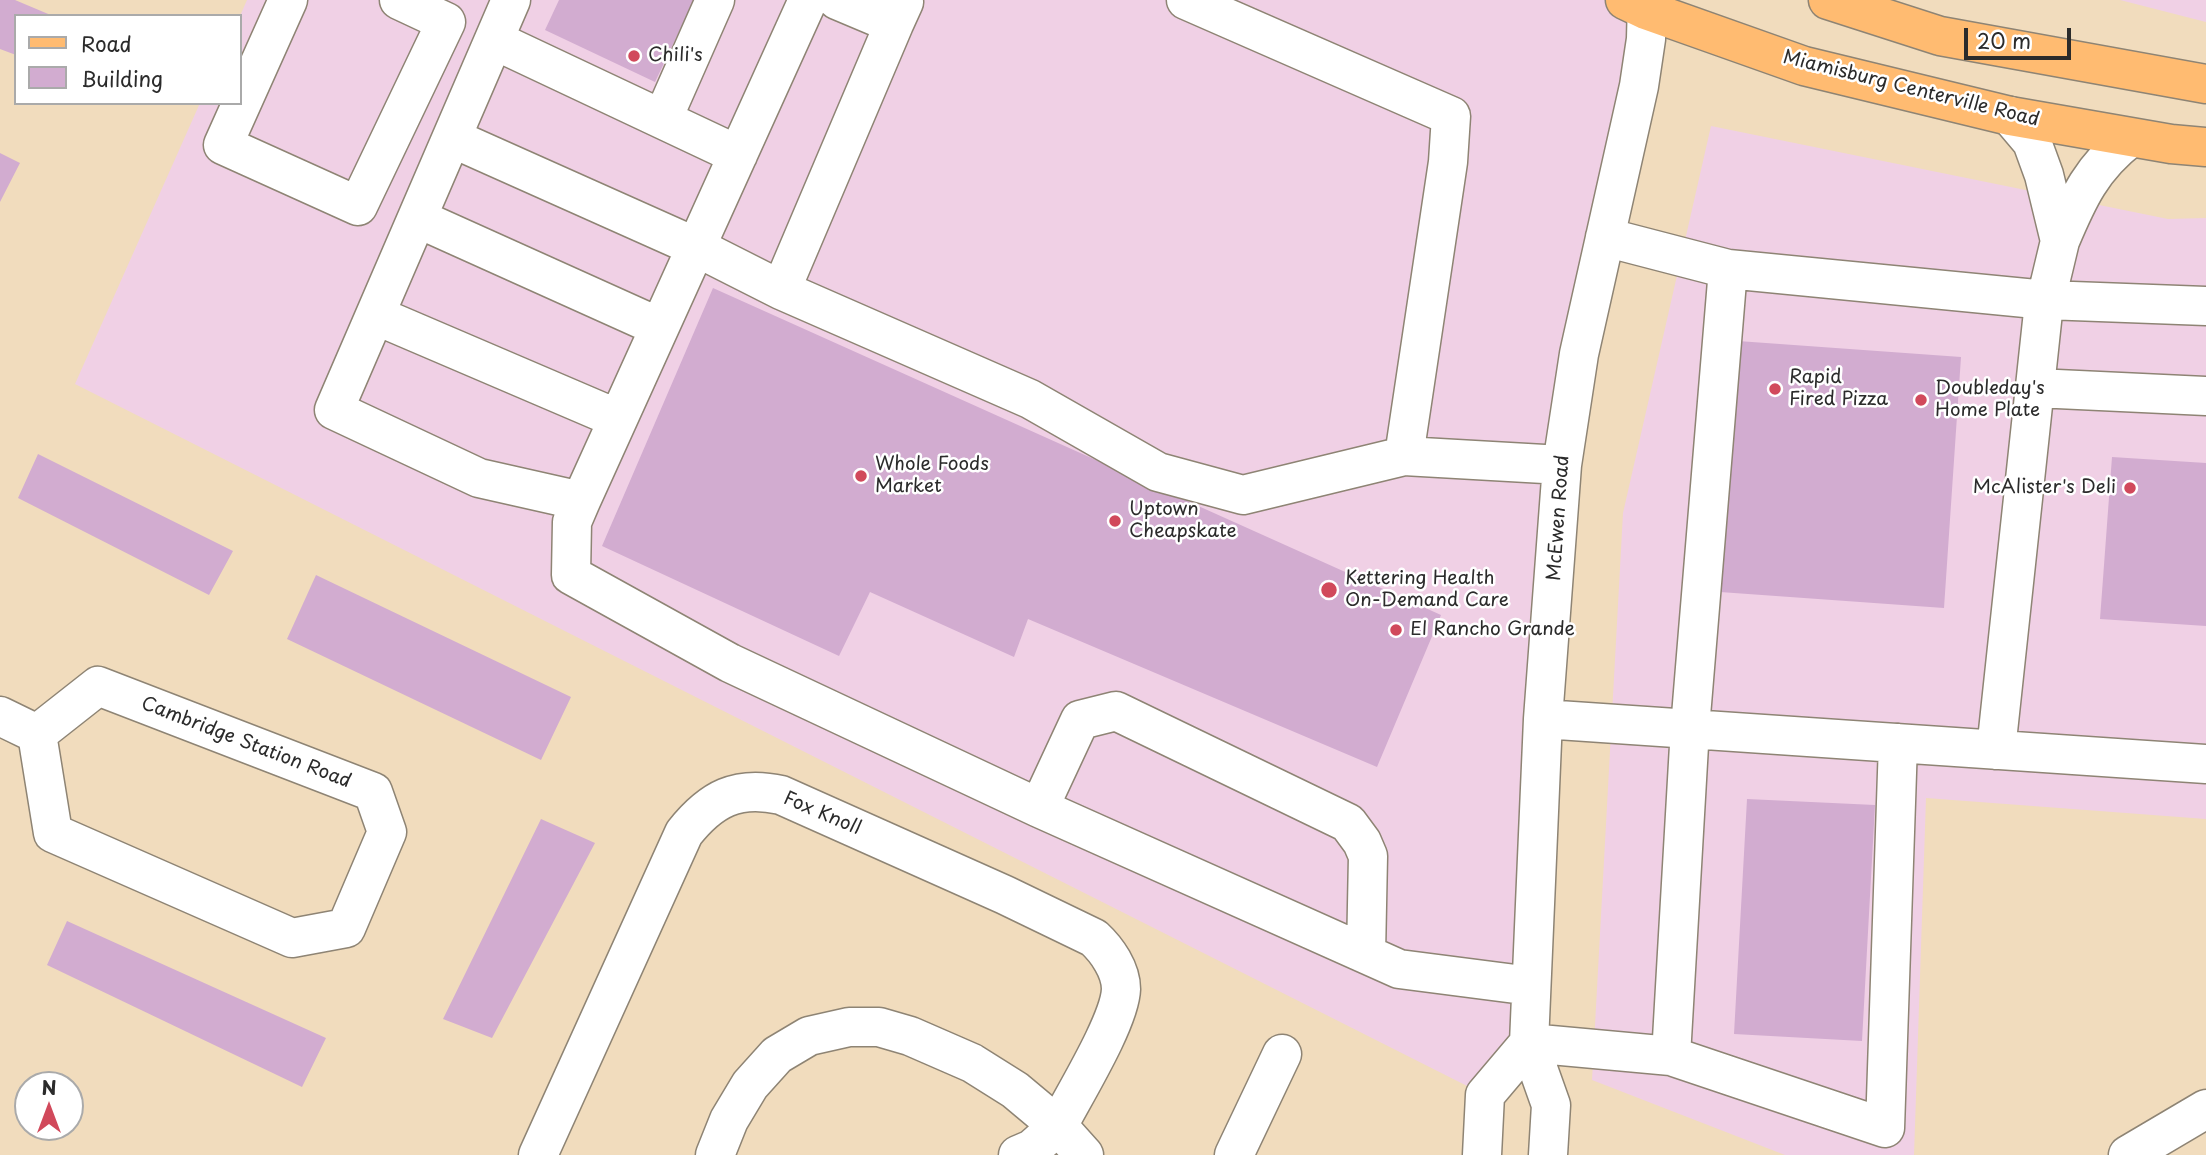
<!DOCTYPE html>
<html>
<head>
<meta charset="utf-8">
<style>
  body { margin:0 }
  #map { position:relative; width:2206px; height:1155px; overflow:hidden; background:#f1dcbd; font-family:"Playpen Sans",sans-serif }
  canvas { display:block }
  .legend { position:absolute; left:14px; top:14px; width:228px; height:91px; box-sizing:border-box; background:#fff; border:2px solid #aaa; margin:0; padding:9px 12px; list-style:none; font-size:21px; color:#2b2b2b }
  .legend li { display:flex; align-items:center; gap:14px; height:35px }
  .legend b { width:35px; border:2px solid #aaa }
  .north { position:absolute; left:14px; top:1071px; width:70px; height:70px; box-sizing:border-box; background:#fff; border:2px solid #aaa; border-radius:50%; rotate:0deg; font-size:19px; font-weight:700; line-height:28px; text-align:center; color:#2b2b2b }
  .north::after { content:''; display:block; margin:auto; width:24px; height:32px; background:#d1495b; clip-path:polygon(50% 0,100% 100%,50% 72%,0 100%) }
  .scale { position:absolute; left:1964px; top:28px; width:107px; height:32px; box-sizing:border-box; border:4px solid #2b2b2b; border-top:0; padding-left:9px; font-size:21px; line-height:24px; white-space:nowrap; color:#2b2b2b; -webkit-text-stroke:5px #fff; paint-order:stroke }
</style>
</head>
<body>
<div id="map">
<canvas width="2206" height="1155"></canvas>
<ul class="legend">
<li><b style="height:9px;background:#ffbb71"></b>Road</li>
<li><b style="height:19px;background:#d2acd0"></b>Building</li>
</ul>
<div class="north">N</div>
<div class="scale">20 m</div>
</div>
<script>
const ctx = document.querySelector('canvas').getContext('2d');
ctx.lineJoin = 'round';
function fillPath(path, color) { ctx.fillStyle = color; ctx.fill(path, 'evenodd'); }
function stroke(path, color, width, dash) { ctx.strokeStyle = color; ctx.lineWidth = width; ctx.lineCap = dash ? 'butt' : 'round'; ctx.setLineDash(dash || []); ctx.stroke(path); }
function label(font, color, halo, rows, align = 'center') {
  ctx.font = font + ' "Playpen Sans",sans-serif'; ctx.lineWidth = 5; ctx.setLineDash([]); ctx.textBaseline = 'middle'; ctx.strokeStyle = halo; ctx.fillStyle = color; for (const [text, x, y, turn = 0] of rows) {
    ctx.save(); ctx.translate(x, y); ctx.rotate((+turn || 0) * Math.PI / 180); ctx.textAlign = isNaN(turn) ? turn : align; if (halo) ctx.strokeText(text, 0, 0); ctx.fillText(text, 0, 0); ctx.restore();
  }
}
const built = new Path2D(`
  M247,0H1625L1646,10L1579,354L1529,1043L1485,1095L75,384L200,103H240V16Z
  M2120,0H2206V22Z
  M1711,126L2168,219L2206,218V819L1926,798L1914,1155H1785L1592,1080L1623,513Z`);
const building = new Path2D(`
  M0,0H15L53,16H16V55L0,49Z
  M559,0H694L655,82L545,30Z
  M0,153L20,163L0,202Z
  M713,288L1441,615L1377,767L1028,619L1014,657L870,592L839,656L602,546Z
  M1738,341L1961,357L1944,608L1720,592Z
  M38,454L233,551L209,595L18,498Z
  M2112,457L2206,463V626L2100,619Z
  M316,575L571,697L541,760L287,639Z
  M1747,799L1875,805L1862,1041L1734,1034Z
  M541,819L595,843L492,1038L443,1019Z
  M67,921L326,1038L302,1087L47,965Z`);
const minor = new Path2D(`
  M288,0L223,145L358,206L446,22L399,0
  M511,0L334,410L479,478L581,501
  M808,0L581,501L572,522L571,575L730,663L1039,808L1399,969L1531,986
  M837,0L894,24L904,2
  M1186,0L1451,116L1448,162L1404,456
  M494,40L738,155
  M2010,116L2032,142L2044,175L2060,241C2078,198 2092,167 2130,138
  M663,118L715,0
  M452,138L696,247L781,290L1030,399L1158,472L1243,495L1404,456L1562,465
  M417,218L659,327
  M1728,269L2046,300L2206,306
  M781,290L894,24
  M375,315L618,419
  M2036,388L2206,396
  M98,686L373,792L387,832L346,928L292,938L53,833L37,734Z
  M0,716L37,734
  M1543,719L2206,764
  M1996,750L2043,312L2060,241
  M1039,808L1080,720L1116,711L1348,823L1362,842L1368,856L1366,954
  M1529,1043L1671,1056L1690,728L1728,269L1605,237
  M1671,1056L1885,1128L1898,743
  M538,1155L684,833C711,799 737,785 781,795L1005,895L1094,938C1107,950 1121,970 1121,989C1120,1021 1074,1095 1058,1126L1084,1155
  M715,1155L729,1120L750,1085L777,1055L809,1036L849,1027H879L910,1036L972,1063L1015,1090L1058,1126L1032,1149L1018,1155
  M1234,1155L1282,1054
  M1482,1155L1485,1095L1529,1043
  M1548,1155L1551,1105L1529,1043L1543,719L1562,465L1579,354L1639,86L1646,39L1647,0
  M2128,1155L2206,1109`);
const major = new Path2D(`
  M1625,0L1646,10L1804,66L2010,116L2171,144L2206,147
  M1828,0L1940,36L2206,84`);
const markers = [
  [634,56,7,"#d1495b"],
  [1775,389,7,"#d1495b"],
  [1921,400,7,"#d1495b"],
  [861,476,7,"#d1495b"],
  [2130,488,7,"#d1495b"],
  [1115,521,7,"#d1495b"],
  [1329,590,9,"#d1495b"],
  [1396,630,7,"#d1495b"]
];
const poiNames = [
  ["Chili's",648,56],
  ["Rapid",1789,378],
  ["Fired Pizza",1789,400],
  ["Doubleday's",1935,389],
  ["Home Plate",1935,411],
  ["Whole Foods",875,465],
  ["Market",875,487],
  ["McAlister's Deli",2116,488,"right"],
  ["Uptown",1129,510],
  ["Cheapskate",1129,532],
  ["Kettering Health",1345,579],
  ["On-Demand Care",1345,601],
  ["El Rancho Grande",1410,630]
];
const streetNames = [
  ["Miamisburg Centerville Road",1911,89,14],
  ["McEwen Road",1559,518,-86],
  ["Cambridge Station Road",246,743,21],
  ["Fox Knoll",822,814,23]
];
fillPath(built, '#f0d0e5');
fillPath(building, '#d2acd0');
stroke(minor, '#8e8474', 41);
stroke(major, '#8e8474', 41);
stroke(minor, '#fff', 38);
stroke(major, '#ffbb71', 38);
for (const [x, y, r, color] of markers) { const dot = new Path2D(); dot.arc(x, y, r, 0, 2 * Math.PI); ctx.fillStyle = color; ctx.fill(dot); stroke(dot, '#fff', 2.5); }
label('19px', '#2b2b2b', '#fff', poiNames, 'left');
label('19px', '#2b2b2b', '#fff', streetNames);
</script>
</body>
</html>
